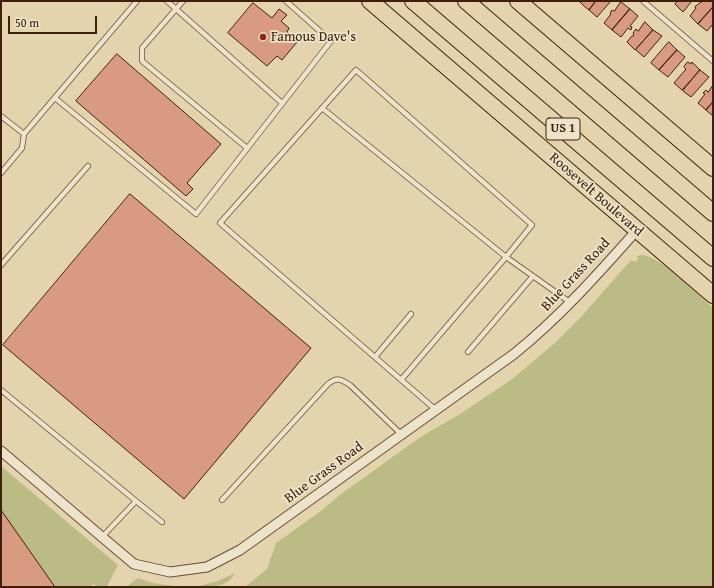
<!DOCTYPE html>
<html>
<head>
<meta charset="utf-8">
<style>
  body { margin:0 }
  #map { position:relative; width:714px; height:588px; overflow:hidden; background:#e4d4ae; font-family:"Gentium Book Plus",serif }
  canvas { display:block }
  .frame { position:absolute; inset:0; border:2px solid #3e200d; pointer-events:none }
  .scale { position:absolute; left:8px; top:16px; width:89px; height:18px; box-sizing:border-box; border:2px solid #3e200d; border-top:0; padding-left:5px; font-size:12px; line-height:14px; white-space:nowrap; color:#3e200d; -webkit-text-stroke:3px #ede3ca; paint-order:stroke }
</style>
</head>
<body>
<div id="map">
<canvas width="714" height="588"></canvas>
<div class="frame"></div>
<div class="scale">50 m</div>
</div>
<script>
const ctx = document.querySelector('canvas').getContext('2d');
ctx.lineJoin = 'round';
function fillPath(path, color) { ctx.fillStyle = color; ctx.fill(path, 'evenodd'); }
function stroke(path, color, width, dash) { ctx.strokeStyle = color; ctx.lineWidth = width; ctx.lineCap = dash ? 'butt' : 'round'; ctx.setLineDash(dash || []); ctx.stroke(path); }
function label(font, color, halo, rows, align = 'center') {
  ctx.font = font + ' "Gentium Book Plus",serif'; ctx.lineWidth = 3.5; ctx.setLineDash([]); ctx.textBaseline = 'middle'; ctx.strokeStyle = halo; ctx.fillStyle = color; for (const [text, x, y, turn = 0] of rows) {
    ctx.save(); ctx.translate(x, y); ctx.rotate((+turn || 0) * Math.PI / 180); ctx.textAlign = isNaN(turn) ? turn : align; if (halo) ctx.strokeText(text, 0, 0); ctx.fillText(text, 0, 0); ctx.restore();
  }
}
const green = new Path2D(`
  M642,255C662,257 697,294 713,308V587H245L267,569L276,543L321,511L341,494L422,436L460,414L511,380L556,342L579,319L631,260L634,262L638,260L637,256Z
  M1,466L118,565L107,586L97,587L94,584L89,587H55L1,510Z
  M235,573C228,588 210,587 196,587L218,581Z
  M138,578C155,585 173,586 192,587H126Z`);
const building = new Path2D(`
  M581,1H596L589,10L584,6L580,2Z
  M596,1H611L597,17L589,10Z
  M678,1H692L683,12L675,4Z
  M703,1H713V7L698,24L690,16L696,8L695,7Z
  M621,2L630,9L612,30L604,23L611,14L610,13L612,10L614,11Z
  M253,3L272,18L279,9L287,15L281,21L289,28L287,32L298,41L282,60L277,56L267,66L228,33Z
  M713,7V24L707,31L698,24Z
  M630,9L638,16L630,26L632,27L631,30L628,28L621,37L612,30Z
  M645,22L653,30L635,50L627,42L632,36H633L634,34L633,33L636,29L638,31Z
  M653,30L662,36L644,57L636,50Z
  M669,42L677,50L659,70L651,63Z
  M677,50L685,57L668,77L659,70Z
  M117,54L221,144L187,183L193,189L186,196L76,101Z
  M688,62L691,64L692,62L700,70L682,90L674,83L686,69L684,67Z
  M700,70L709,77L691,97L683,91Z
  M713,85V102L706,110L698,103L705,94L703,93L706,90L708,92Z
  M713,102V116L706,110Z
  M130,194L311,348L184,499L3,345Z
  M1,510L55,587H1Z`);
const service = new Path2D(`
  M167,1L176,9L183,1
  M643,1L713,61
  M55,98L196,214L331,41L286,1
  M322,108L506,257L401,380
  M1,116L24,134
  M247,148L142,61V48L176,9L282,103
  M1,173L22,148L24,134L137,1
  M1,265L88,166
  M468,352L533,276
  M375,357L411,314
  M1,390L136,501L102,537
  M436,410L220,223L356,70L532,225L506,257L571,303
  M222,500L328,384C337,377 340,379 350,385L401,434
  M136,501L162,522`);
const minor = new Path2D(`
  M1,451L102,537L134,564L170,572L207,567L240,550L514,354C560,317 598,274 637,230`);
const trunk = new Path2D(`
  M370,1L713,295
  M413,1L713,258
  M466,1L713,213
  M518,1L713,168`);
const markers = [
  [263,37,4,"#8f2418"]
];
const shields = [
  [563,129,34]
];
const shieldNames = [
  ["US 1",563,129]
];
const poiNames = [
  ["Famous Dave's",271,37]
];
const streetNames = [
  ["Roosevelt Boulevard",596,195,41],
  ["Blue Grass Road",576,275,-47],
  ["Blue Grass Road",324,473,-36]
];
fillPath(green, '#bbbb85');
fillPath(building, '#d99a82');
stroke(building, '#3e200d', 1);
stroke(service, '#684d35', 6);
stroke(minor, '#684d35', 11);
stroke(trunk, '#3e200d', 18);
stroke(service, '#ede3ca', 4.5);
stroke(minor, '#ede3ca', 9);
stroke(trunk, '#e4d4ae', 16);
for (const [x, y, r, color] of markers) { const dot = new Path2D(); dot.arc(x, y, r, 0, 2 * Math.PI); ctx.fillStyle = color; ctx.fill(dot); stroke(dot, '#ede3ca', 1.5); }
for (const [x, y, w] of shields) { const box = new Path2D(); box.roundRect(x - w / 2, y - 11, w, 22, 3); ctx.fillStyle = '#ede3ca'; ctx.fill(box); stroke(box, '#3e200d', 1); }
label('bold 13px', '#3e200d', null, shieldNames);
label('14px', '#3e200d', '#ede3ca', poiNames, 'left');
label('14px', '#3e200d', '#ede3ca', streetNames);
</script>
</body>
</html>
